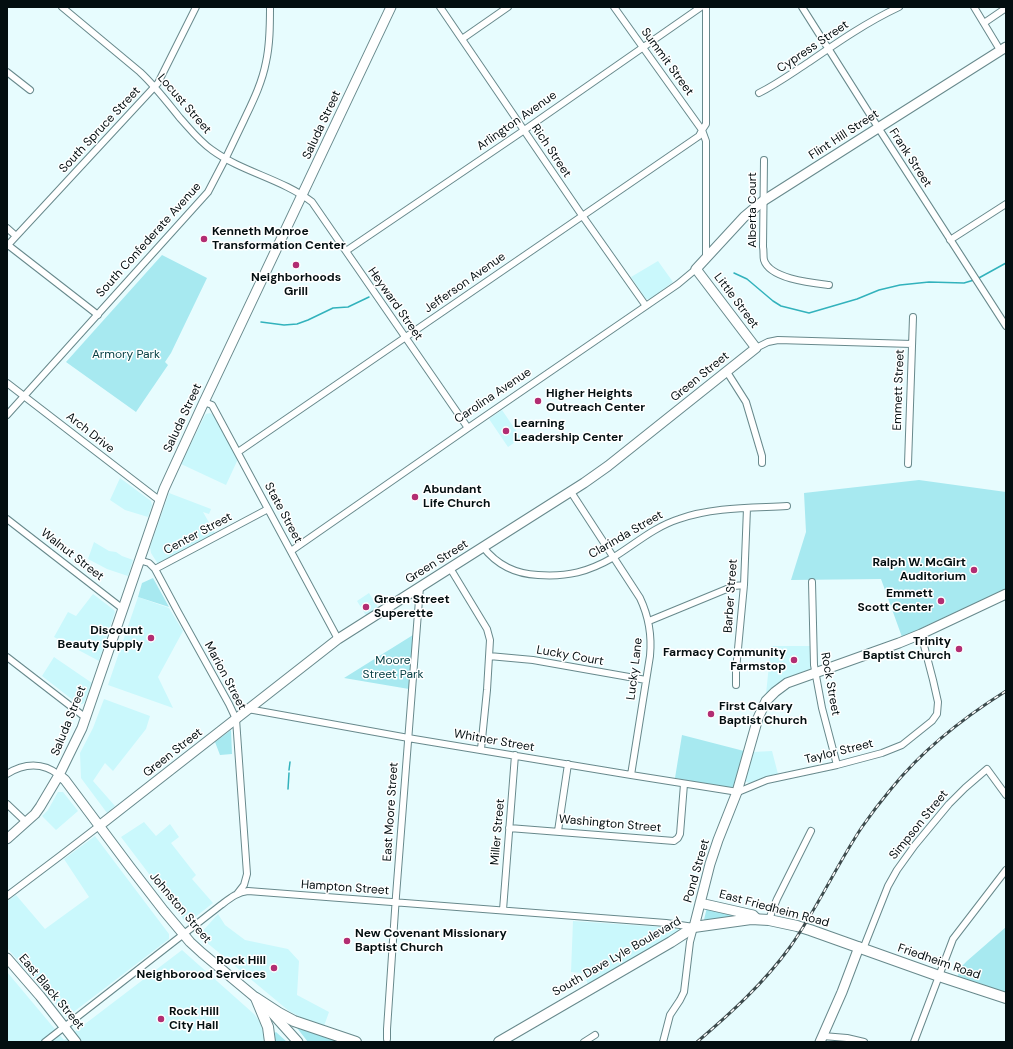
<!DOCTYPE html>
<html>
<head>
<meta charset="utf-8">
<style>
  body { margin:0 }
  #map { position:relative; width:1013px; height:1049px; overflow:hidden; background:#e7fcfe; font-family:"DM Sans",sans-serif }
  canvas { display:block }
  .frame { position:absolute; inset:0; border:8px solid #030e10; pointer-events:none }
</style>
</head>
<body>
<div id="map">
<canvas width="1013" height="1049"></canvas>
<div class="frame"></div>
</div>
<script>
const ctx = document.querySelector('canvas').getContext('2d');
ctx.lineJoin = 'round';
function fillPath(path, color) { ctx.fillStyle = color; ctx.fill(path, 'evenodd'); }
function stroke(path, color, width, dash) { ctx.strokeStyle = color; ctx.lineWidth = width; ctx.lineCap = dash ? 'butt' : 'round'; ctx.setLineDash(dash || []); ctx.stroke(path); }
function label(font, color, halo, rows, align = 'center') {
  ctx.font = font + ' "DM Sans",sans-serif'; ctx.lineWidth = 3; ctx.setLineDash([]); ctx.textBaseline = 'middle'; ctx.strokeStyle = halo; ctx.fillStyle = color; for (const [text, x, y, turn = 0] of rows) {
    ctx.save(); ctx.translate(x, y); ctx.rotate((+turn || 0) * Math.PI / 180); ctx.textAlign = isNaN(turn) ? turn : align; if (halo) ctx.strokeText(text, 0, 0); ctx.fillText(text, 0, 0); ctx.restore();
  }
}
const built = new Path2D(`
  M658,261L673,282L650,299H646L631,277Z
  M502,410L521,438L508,447L489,419Z
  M210,413L215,416L238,459L226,485L181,464L204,417L206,414Z
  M120,478L151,501L152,505L148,517L125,510L110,500Z
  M169,493L211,509L209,514L203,512L215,533L158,564L151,553L150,547Z
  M94,542L109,551L116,552L122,556L133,560L128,576L107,569L88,559Z
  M369,593L379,609L367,617L357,601Z
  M93,594L114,610L115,612L99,661L54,637L68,612L76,616Z
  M138,597L169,608L183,631L158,677L173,708L108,685Z
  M771,646H811L812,666L810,669L789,677L779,683L766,694Z
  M54,657L92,683L84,703L82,704H78L42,676Z
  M104,699L150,716L146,729L113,771L105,763L93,781L115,806L107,813L81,778L80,753L93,728Z
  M772,751L778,774L749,783L745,781L753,752Z
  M58,792H63L78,811L56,830L42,816L48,810Z
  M144,822L156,836L170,824L179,837L171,843L196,875L192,879L213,903L189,922L184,920L121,837Z
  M95,836L169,934V939L67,1017L7,948V901L16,895L45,929L89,897L64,859Z
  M218,914L225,925L245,940L288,949L299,961L297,995L329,1012L324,1026L308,1021L289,1011L200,937V934Z
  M573,921L676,928L679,930L678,932L588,984L583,973L571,972Z
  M182,950L254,1014L260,1022L263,1032L264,1038L263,1042H7V972L64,1040Z`);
const green = new Path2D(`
  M162,255L207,278L171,353L165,362L168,365L136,412L66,362Z
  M919,480L1006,492V589L902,637L881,579L791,580L806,532L804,493Z
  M153,578L169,607L138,597L142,583Z
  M413,635L409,689L344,678Z
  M231,730L232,754L220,755L215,742Z
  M682,735L744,751L735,784L732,788L675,778Z
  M707,907L736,915L715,920H704Z
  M1006,927V994L957,979L960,968L967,961Z
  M299,1025L347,1042H308L297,1028Z
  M276,1032L287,1042H274L273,1034Z`);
const stream = new Path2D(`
  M734,273L747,279L773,301L781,306L809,313L857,299L879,290L900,285L929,282L964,283L974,280
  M977,279L1006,263
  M261,322L284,325L297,324L308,320L333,308L348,307L369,297
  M289,770L290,762
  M288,789L289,773`);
const street = new Path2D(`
  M62,7L140,72C155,86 167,102 180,118C190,129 199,141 212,150C242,172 282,179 312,202L468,428
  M440,7L579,211L646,306
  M706,7V124L702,130L706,141V259
  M802,7L881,132L1006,326
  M974,7L1000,50
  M984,23L1006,8
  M462,39L508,7
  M7,72L30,90
  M759,93C777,84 792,73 809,62C838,42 867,22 899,7
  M764,160L763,247C764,251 763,256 764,260C770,279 812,283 829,285
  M7,228L16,236
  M950,240L1006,204
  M8,245L98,315
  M7,246L158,83L196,7
  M346,251L520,133L701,7
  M756,348L768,342L778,340L912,344
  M727,372L746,402L762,456V463
  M7,383L159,500
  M204,402L212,405L338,639
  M7,415L208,192C221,168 233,144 244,120C253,101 262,83 266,62C270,44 270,26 270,7
  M238,452L699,136L702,130L614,7
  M908,464L913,317
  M571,492L640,598C649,617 652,635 650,656L631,775
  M7,519L123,609
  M483,547C497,565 516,574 538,575C568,577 588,572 614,557C635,544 654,527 679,519C713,507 752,508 787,506
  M291,551L468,428L678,284L696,269
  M139,560L149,563L155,569L268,509
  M450,568L487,629L490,640L487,690L481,749
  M155,569L178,612L229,704L236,719L247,874L244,885L237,894
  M812,582L814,665L822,708L837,765
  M649,621L734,586L744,585
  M489,656L533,660L646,680
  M7,657L86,718
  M736,685V670L744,585L747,508
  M248,709L414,739L631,775L738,792L767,780L837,765L882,753L902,745L932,721L937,714L938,702L933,680L921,634
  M7,774C24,763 43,762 59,775
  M7,804L26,822
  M509,828L674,841L678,838L680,834L684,784
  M558,831L568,764
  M7,896L60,856L99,826
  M503,910L515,755
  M769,920L772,911L777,899L811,831
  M863,949L888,886L897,870L915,845L949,804L965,788L987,769L1006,795
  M823,1036L847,1038L864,1042
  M387,1039V1029L396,896L420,587
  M45,1042L221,905C229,899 237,892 248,891L666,923L694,927L690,942L684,992L680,1000L670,1015L663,1042
  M584,1042L595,1035
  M914,1042L953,939L1006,870`);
const secondary = new Path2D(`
  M59,775L65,780L130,867L164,911L190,942L202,953L256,998L272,1013L298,1042
  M99,826L338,639L584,483L608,466L756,348L696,269L744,217L763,201L878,128L1006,47
  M7,839L35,814L40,807L59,775L82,728L164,489L204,402L391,7
  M700,903L753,915L757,919
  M694,927L710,864L718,840L737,792L758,718L766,701L775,692L787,683L899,643L921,634L1006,594
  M7,958L40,996L76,1042
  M820,1042L842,992L859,947`);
const primary = new Path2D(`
  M256,998L279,1013L294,1021L356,1042
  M256,998L268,1027L270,1042
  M499,1042L671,942L694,927L751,919L769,920L797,926L810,930L939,976L1006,998`);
const rail = new Path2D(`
  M697,1042C731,1013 764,983 790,947C817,909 836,866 862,827C871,814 881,801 891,789C923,749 963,718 1006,691`);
const markers = [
  [204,239,4,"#b22d72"],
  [296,265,4,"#b22d72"],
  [538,401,4,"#b22d72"],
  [506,431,4,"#b22d72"],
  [415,497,4,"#b22d72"],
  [974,570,4,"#b22d72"],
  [941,601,4,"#b22d72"],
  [366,607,4,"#b22d72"],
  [151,638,4,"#b22d72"],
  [959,649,4,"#b22d72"],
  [794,660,4,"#b22d72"],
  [711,714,4,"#b22d72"],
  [347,941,4,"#b22d72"],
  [274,968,4,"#b22d72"],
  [161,1019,4,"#b22d72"]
];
const streetNames = [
  ["Cypress Street",813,47,-34],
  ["Summit Street",667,62,54],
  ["Locust Street",184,104,49],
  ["Arlington Avenue",517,121,-35],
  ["Saluda Street",322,125,-65],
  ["South Spruce Street",100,130,-47],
  ["Flint Hill Street",844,135,-33],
  ["Rich Street",551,151,56],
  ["Frank Street",910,158,57],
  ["Alberta Court",753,210,-90],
  ["South Confederate Avenue",149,240,-48],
  ["Jefferson Avenue",465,283,-35],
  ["Little Street",736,301,53],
  ["Heyward Street",395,304,55],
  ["Green Street",700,377,-39],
  ["Emmett Street",899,390,-88],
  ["Carolina Avenue",493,396,-34],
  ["Saluda Street",183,418,-65],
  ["Arch Drive",90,433,38],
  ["State Street",283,513,62],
  ["Center Street",198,534,-28],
  ["Clarinda Street",626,535,-30],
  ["Walnut Street",72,555,38],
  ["Green Street",437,562,-32],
  ["Barber Street",731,596,-86],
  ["Lucky Court",570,656,10],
  ["Lucky Lane",635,669,-83],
  ["Marion Street",225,676,62],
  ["Rock Street",830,684,80],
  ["Saluda Street",69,721,-68],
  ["Whitner Street",494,741,10],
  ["Taylor Street",839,752,-14],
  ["Green Street",173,753,-38],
  ["East Moore Street",391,812,-86],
  ["Washington Street",610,824,5],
  ["Simpson Street",919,825,-51],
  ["Miller Street",498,832,-85],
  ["Pond Street",697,871,-74],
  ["Hampton Street",345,888,4],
  ["Johnston Street",180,908,50],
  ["East Friedheim Road",774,909,15],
  ["South Dave Lyle Boulevard",617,957,-30],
  ["Friedheim Road",939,962,19],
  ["East Black Street",51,992,50]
];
const poiNames = [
  ["Kenneth Monroe",212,232],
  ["Transformation Center",212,246],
  ["Neighborhoods",296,278,"center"],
  ["Grill",296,292,"center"],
  ["Higher Heights",546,394],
  ["Outreach Center",546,408],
  ["Learning",514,424],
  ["Leadership Center",514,438],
  ["Abundant",423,490],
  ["Life Church",423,504],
  ["Ralph W. McGirt",966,563,"right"],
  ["Auditorium",966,577,"right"],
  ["Emmett",933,594,"right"],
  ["Scott Center",933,608,"right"],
  ["Green Street",374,600],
  ["Superette",374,614],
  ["Discount",143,631,"right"],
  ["Beauty Supply",143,645,"right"],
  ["Trinity",951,642,"right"],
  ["Baptist Church",951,656,"right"],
  ["Farmacy Community",786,653,"right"],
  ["Farmstop",786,667,"right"],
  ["First Calvary",719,707],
  ["Baptist Church",719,721],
  ["New Covenant Missionary",355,934],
  ["Baptist Church",355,948],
  ["Rock Hill",266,961,"right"],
  ["Neighborood Services",266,975,"right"],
  ["Rock Hill",169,1012],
  ["City Hall",169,1026]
];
const parkNames = [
  ["Armory Park",126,355],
  ["Moore",393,661],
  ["Street Park",393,675]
];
fillPath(built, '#caf8fc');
fillPath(green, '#a7e9f0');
stroke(stream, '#32b2bc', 1.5);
stroke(street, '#68898c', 8);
stroke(secondary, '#68898c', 11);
stroke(primary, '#68898c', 12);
stroke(street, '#fff', 6);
stroke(secondary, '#fff', 9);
stroke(primary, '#fff', 10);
stroke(rail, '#3d4b4d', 3);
stroke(rail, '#fff', 1.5, [4.5]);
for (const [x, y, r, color] of markers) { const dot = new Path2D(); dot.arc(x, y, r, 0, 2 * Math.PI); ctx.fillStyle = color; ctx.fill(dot); stroke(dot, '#fff', 1.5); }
label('12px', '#030e10', '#fff', streetNames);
label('bold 12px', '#030e10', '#fff', poiNames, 'left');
label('12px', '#074045', '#fff', parkNames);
</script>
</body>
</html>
